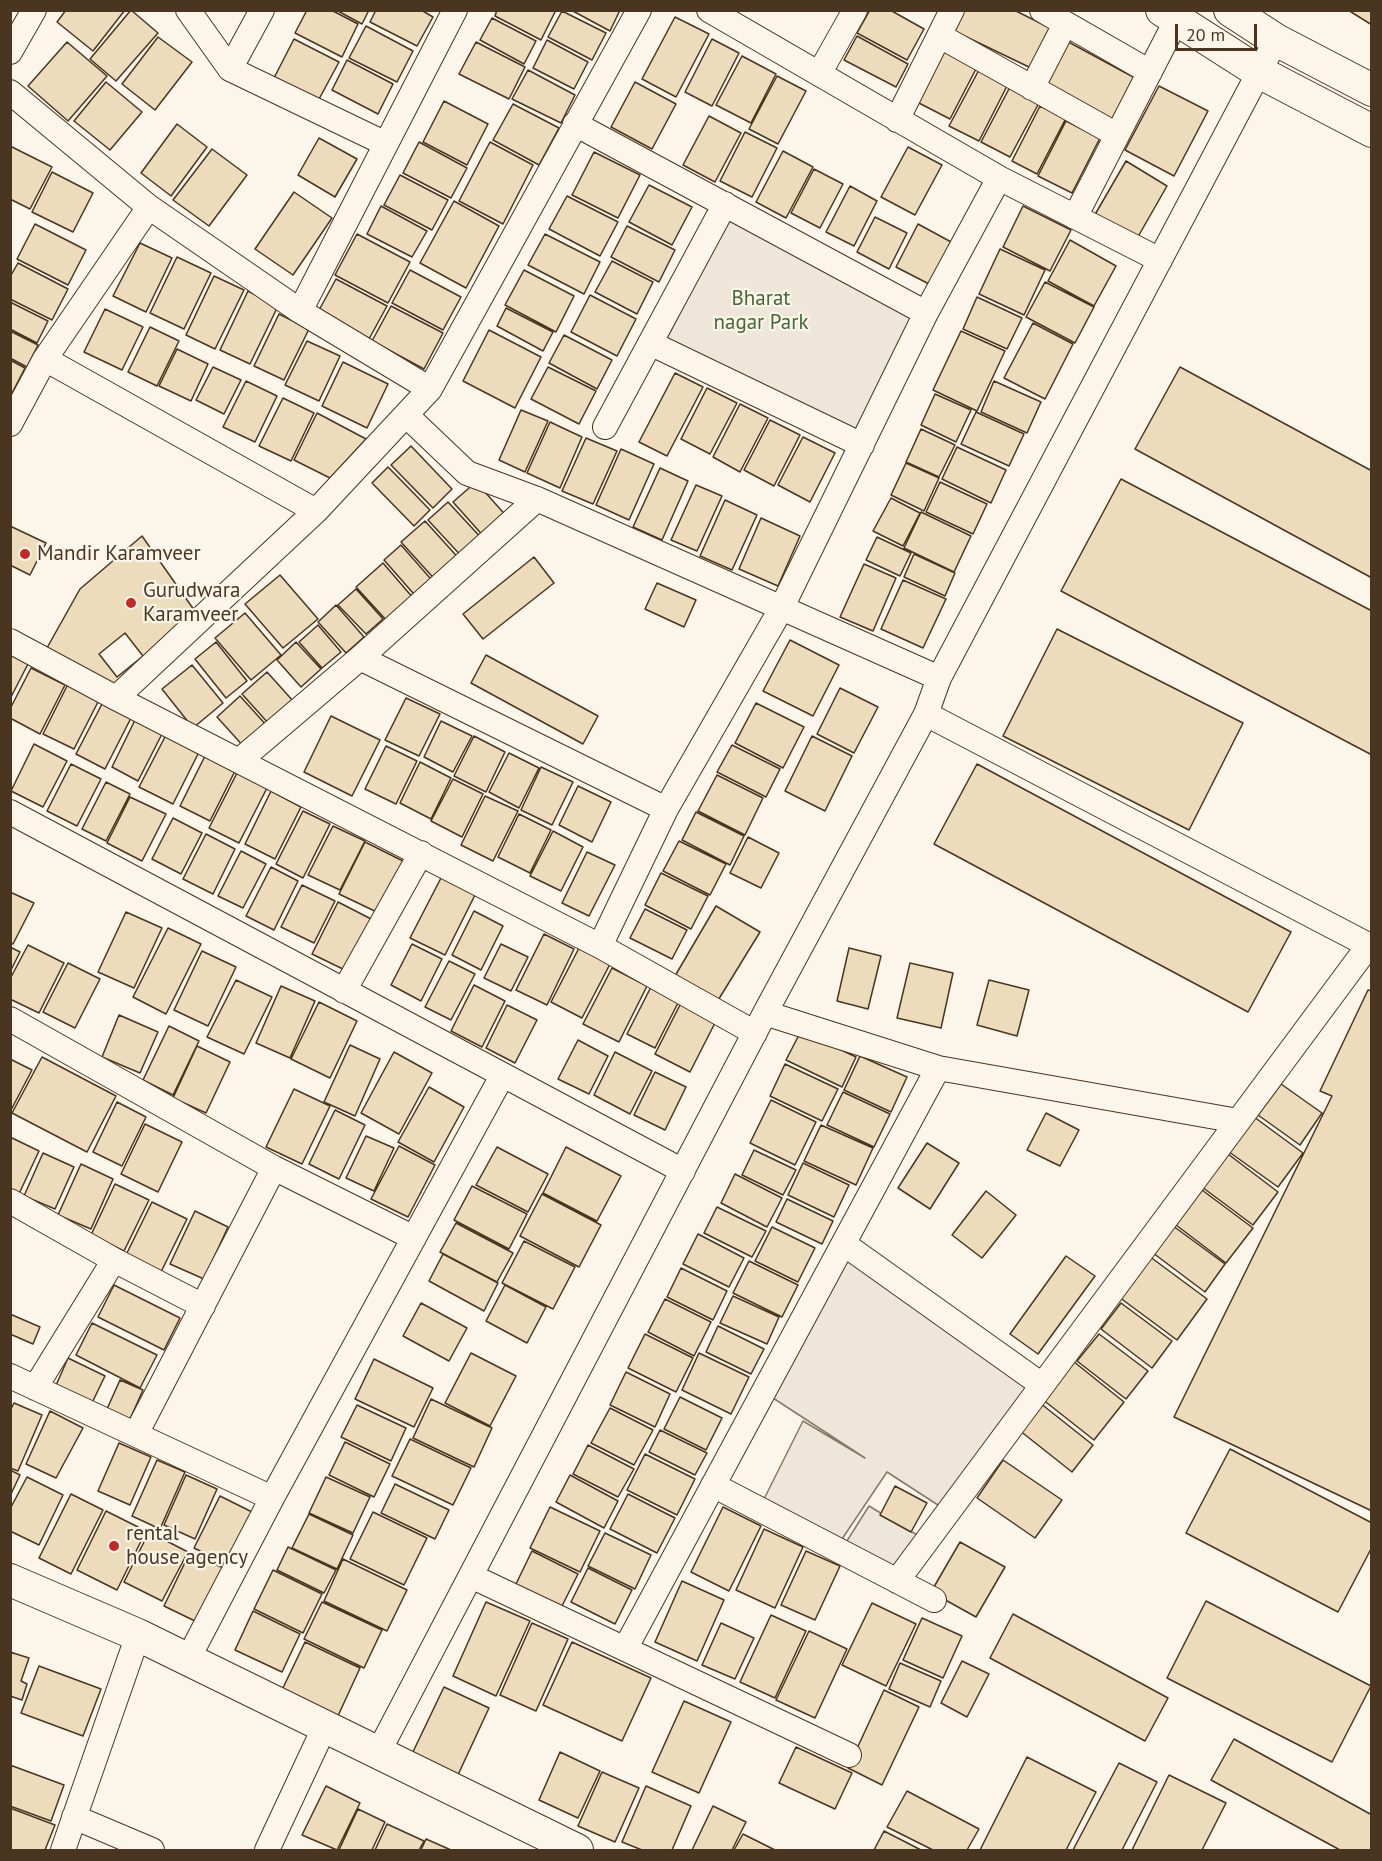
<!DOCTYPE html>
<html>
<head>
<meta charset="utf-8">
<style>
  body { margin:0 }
  #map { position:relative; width:1382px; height:1861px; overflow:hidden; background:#fbf6e9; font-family:"PT Sans",sans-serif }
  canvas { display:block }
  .frame { position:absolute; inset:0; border:12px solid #4a3520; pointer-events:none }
  .scale { position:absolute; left:1175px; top:24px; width:82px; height:27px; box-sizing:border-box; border:3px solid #4a3520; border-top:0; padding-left:8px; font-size:18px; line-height:21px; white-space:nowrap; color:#4a3520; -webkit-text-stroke:4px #fbf6e9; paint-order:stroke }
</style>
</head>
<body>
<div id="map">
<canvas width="1382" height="1861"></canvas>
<div class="frame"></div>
<div class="scale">20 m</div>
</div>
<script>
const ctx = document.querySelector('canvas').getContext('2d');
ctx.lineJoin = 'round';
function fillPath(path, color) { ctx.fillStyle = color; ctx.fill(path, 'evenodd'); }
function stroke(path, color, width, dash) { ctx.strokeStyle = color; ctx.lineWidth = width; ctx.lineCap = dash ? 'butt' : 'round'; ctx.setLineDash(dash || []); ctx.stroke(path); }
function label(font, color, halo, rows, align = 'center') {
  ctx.font = font + ' "PT Sans",sans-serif'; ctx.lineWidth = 4.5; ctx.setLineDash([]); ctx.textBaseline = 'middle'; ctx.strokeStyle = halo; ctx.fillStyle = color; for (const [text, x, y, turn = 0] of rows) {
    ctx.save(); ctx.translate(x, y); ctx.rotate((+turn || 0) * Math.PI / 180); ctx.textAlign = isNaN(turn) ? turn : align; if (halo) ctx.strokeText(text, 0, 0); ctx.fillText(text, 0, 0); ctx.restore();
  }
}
const green = new Path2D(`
  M729,219L914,317L858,431L666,340Z
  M846,1255L1035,1385L941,1507L887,1472L838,1545L762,1503L803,1421L865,1458L773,1398Z
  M869,1506L927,1541L897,1581L840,1552Z`);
const building = new Path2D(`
  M66,10H125L93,51L57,22Z
  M131,10L158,33L116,81L90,59Z
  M307,10H331L358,24L342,57L295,33Z
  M336,10H369L362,24Z
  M376,10H421L433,17L417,46L370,22Z
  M497,10H556L541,40L495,16Z
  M571,10H620L610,31Z
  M870,10H890L924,29L907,60L857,33Z
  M961,10H1014L1050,28L1031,68L952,30Z
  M1348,10H1372V25Z
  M562,11L606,33L592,60L548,37Z
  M675,17L709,34L676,97L642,79Z
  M492,18L536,41L524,64L480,40Z
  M366,26L413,51L397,82L349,58Z
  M857,36L908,64L896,87L844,60Z
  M158,37L192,62L155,110L122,84Z
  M294,39L339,62L318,101L274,78Z
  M712,39L739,53L712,106L685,92Z
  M1063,39L1135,78L1112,121L1040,81Z
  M547,40L588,62L574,89L533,68Z
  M67,42L107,76L68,121L28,86Z
  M476,42L525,67L509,99L459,74Z
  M942,49L977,67L950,119L915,101Z
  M742,56L776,74L751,123L716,105Z
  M347,60L393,84L378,114L332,90Z
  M980,68L1009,82L979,141L949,126Z
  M528,70L575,95L561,123L512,99Z
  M777,76L806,91L778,144L749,129Z
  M106,82L142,112L110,150L74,121Z
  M635,82L676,104L652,149L611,127Z
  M1011,85L1040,101L1010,157L981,142Z
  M1159,86L1208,111L1174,176L1125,150Z
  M444,101L488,124L467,165L423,142Z
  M513,104L559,128L539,165L493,140Z
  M1040,106L1066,118L1037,174L1012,161Z
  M709,116L741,133L715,182L683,165Z
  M1066,121L1100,138L1072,193L1038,176Z
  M177,124L207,147L171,196L141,173Z
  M745,132L777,148L752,197L720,181Z
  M319,138L357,159L335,197L298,175Z
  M419,142L467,168L451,198L403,173Z
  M490,142L533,165L503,224L459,201Z
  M10,146L52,167L30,209L10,199Z
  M908,147L942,165L915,215L881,197Z
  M212,149L247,175L209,226L173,200Z
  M783,151L813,167L786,218L756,202Z
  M594,152L640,175L618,218L572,195Z
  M1126,161L1167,186L1135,242L1093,218Z
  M814,169L843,184L820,228L791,213Z
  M52,172L93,193L73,232L32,212Z
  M400,175L448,200L432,230L384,205Z
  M649,185L692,207L672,245L629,222Z
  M850,186L877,201L854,246L826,232Z
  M294,192L332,218L293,275L255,249Z
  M567,196L618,222L600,256L549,229Z
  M454,201L499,226L466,288L420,263Z
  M381,206L427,231L412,257L367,234Z
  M1023,206L1071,230L1050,271L1003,247Z
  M875,217L907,233L889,269L857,252Z
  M35,224L86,250L68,285L17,259Z
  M918,224L953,243L931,285L896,267Z
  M627,226L675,250L659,282L611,257Z
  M357,234L410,262L388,303L335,275Z
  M545,234L600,262L584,294L528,265Z
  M1070,240L1116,266L1094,306L1048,281Z
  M140,243L172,258L146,312L113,296Z
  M1000,249L1045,270L1024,315L979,294Z
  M177,257L211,273L184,329L150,313Z
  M612,261L653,282L637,314L595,292Z
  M18,263L68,289L52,320L10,299V277Z
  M410,270L461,297L443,330L392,303Z
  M524,270L574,296L556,332L505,305Z
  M214,276L244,290L215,349L186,335Z
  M336,279L387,306L369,339L318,312Z
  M1045,282L1094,307L1075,343L1026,317Z
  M248,291L278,306L250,364L220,350Z
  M590,295L636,319L617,356L571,332Z
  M977,297L1022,318L1007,349L963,329Z
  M10,302L48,321L37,343L10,329Z
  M391,306L443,333L424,369L372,341Z
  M506,308L553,332L543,351L497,326Z
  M105,309L143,327L122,370L84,352Z
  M279,314L309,329L284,380L254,366Z
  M1033,323L1073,344L1045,399L1004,378Z
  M150,327L179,341L157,386L128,372Z
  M489,330L541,357L515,408L463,381Z
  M10,331L38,345L27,367L10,358Z
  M961,331L1005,351L977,411L933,390Z
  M564,335L612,360L597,389L549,363Z
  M307,341L340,356L319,401L285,385Z
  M177,349L208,364L191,401L159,386Z
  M10,360L25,368L10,397Z
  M343,362L388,384L367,428L322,406Z
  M213,367L241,380L224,414L196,400Z
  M548,367L596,391L579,424L531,399Z
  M1180,367L1372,471V578L1135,449Z
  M675,373L703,387L667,456L639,442Z
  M246,381L277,396L255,442L223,427Z
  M994,381L1041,402L1027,433L981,412Z
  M707,388L737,403L710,454L681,439Z
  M935,394L971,410L956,442L921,425Z
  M283,398L314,413L291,461L259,446Z
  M740,404L768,418L740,472L713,457Z
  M521,410L548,421L525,472L499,460Z
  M976,412L1024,434L1009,466L961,444Z
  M317,413L366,439L330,478L294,460Z
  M770,420L800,435L774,486L744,470Z
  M550,422L582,437L560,488L527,473Z
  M921,429L955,445L939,477L906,462Z
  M803,437L835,453L810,502L778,485Z
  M586,438L617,451L593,504L562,491Z
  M411,446L452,489L433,508L391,465Z
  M957,447L1006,470L991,503L942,479Z
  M621,449L654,464L629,520L596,505Z
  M906,463L939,478L924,511L891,495Z
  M388,467L430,510L414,526L372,483Z
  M660,468L688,481L662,540L633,527Z
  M1121,479L1372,611V755L1061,591Z
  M476,482L509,519L486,539L453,502Z
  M940,482L987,504L973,534L926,512Z
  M696,485L722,496L697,551L671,540Z
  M891,498L920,513L903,546L873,531Z
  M725,500L757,515L732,570L700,556Z
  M448,502L485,542L465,560L428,520Z
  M921,512L971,536L954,572L904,548Z
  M761,518L800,536L778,586L739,569Z
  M425,521L463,563L439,584L401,542Z
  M10,526L46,543L30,575L10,565Z
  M142,536L199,617L115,694L43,655L80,589Z
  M877,537L911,553L900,576L866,560Z
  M401,545L437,586L420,601L384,560Z
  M914,554L955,573L945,596L904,577Z
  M534,557L554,583L483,639L463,614Z
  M383,563L414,599L388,622L356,587Z
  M864,564L896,578L873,631L840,617Z
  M280,575L318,619L283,648L245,604Z
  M903,580L946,599L923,648L881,629Z
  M657,583L696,600L684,627L645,609Z
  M356,589L383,619L366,634L338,605Z
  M336,605L364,637L346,653L318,622Z
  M245,613L281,655L251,680L215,638Z
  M318,625L341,652L322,668L299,642Z
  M1057,629L1243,723L1189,830L1003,736Z
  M125,633L143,656L117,677L99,654Z
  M790,640L839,665L813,716L763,691Z
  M216,642L247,681L226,698L195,659Z
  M296,642L321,669L301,687L277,660Z
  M10,652L29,662L10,699Z
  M486,655L598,716L583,744L471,683Z
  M192,665L223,703L193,728L162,689Z
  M31,668L65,685L40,734L10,718V709Z
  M267,672L294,702L269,724L242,694Z
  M68,684L99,700L74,749L43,734Z
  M840,688L878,707L854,753L817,734Z
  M240,696L268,727L245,748L217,717Z
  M406,698L440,714L419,756L385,740Z
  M103,702L132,716L105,769L76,754Z
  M756,703L804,727L783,768L735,743Z
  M331,716L380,740L352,796L304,772Z
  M135,720L162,734L138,781L112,767Z
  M441,721L472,736L453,772L424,757Z
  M166,735L199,752L173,804L139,787Z
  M474,736L505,752L486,792L454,776Z
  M812,736L852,756L825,811L785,791Z
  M34,744L67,761L43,807L11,791Z
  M732,745L780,769L766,797L717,772Z
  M386,746L417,761L396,804L365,789Z
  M509,753L539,768L519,808L489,792Z
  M206,754L236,769L210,821L180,806Z
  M420,762L451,778L431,819L400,803Z
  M71,764L101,779L77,826L47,811Z
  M977,764L1291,932L1248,1012L934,844Z
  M541,767L573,782L552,825L521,810Z
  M238,771L268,786L239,843L209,828Z
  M717,775L763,798L745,835L698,811Z
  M453,779L483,794L462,837L431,821Z
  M106,782L130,794L106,841L82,829Z
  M578,786L611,802L592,842L559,825Z
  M271,791L301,807L275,859L245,844Z
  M485,796L518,811L493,861L461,845Z
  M130,797L166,814L142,861L107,843Z
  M303,811L330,824L303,878L276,864Z
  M696,812L744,836L730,865L682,840Z
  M519,814L551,830L530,873L498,857Z
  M173,818L202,833L181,874L152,859Z
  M333,826L365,841L340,890L308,875Z
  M553,831L583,847L561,891L530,876Z
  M206,834L235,849L213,894L183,879Z
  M748,837L779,853L761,888L730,873Z
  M679,841L726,864L710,895L663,871Z
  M365,842L409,864L383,915L339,894Z
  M241,851L266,864L243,908L218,896Z
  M587,852L615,865L589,916L562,903Z
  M271,867L298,881L274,930L246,916Z
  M661,873L708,896L691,929L645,905Z
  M442,876L476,893L445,955L410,938Z
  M302,885L335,901L314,943L281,927Z
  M10,892L34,903L13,944L10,943Z
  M338,902L375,921L349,972L312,954Z
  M716,906L760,932L717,1002L675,976Z
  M645,909L687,930L672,959L630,938Z
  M474,911L503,926L481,970L452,955Z
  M126,912L162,928L134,988L98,972Z
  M168,928L201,944L166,1014L133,997Z
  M544,934L574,949L547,1005L516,990Z
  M412,944L442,959L421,1001L391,985Z
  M501,944L528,957L511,991L484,978Z
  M28,945L64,963L39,1013L10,999V979Z
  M10,947L20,952L10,972Z
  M579,948L610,964L582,1018L551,1002Z
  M849,948L881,956L868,1009L837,1001Z
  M202,951L236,967L208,1026L174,1010Z
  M449,961L475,974L451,1020L425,1007Z
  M68,963L100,979L75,1028L43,1012Z
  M910,963L953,973L941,1028L897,1018Z
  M612,968L647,986L619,1042L583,1024Z
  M236,980L272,997L244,1054L207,1037Z
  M989,980L1029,990L1017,1036L977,1025Z
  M474,985L505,1001L482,1047L451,1031Z
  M652,985L680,999L655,1048L627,1034Z
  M281,986L315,1001L290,1058L256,1043Z
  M1368,990L1372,991V1511L1174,1417L1332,1096L1320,1091Z
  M682,1001L717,1019L690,1072L655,1054Z
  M319,1002L357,1021L330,1078L291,1059Z
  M507,1005L537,1020L515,1063L486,1048Z
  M119,1015L158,1032L140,1073L102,1057Z
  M169,1026L199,1041L173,1095L143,1080Z
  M801,1031L856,1057L842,1087L786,1060Z
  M578,1040L608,1056L589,1094L558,1079Z
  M350,1045L380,1059L355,1116L324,1102Z
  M197,1046L230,1062L206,1113L173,1098Z
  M394,1052L432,1073L399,1134L361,1113Z
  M615,1052L652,1071L630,1114L594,1095Z
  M860,1056L907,1077L891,1112L844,1090Z
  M42,1057L116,1096L87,1152L12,1113Z
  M10,1059L32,1070L10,1112Z
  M785,1064L838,1089L822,1121L770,1096Z
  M655,1072L686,1087L665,1130L634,1115Z
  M1281,1084L1322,1113L1300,1145L1258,1115Z
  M429,1087L464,1107L434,1162L398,1142Z
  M294,1089L330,1106L302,1164L266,1147Z
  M843,1092L890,1114L874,1147L827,1125Z
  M771,1100L816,1122L795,1165L750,1143Z
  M117,1102L146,1117L122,1166L93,1152Z
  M335,1110L365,1125L339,1179L309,1164Z
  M1046,1113L1079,1130L1060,1166L1027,1150Z
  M1250,1114L1303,1153L1278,1187L1225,1149Z
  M145,1124L182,1142L158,1192L121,1174Z
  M821,1125L873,1148L856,1185L804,1161Z
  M366,1136L394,1148L374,1191L346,1178Z
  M10,1137L39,1151L18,1196L10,1192Z
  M927,1143L959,1163L930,1209L898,1188Z
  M399,1146L435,1165L408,1217L371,1199Z
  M497,1147L548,1174L528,1212L476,1185Z
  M566,1147L621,1176L597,1221L543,1193Z
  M754,1150L796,1170L783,1195L742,1175Z
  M43,1153L74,1167L55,1209L24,1196Z
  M1228,1154L1278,1192L1253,1225L1202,1187Z
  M803,1163L849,1185L834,1217L788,1195Z
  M81,1164L113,1179L91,1229L58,1215Z
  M735,1174L782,1198L767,1227L721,1203Z
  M115,1184L149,1200L124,1251L91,1235Z
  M472,1186L527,1214L509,1249L454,1220Z
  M1202,1190L1253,1228L1226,1263L1176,1225Z
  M986,1191L1016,1215L982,1258L952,1235Z
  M542,1194L601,1225L579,1267L520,1236Z
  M787,1199L833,1221L822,1244L776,1222Z
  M152,1202L187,1219L160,1274L125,1257Z
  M717,1207L766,1231L752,1257L704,1233Z
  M195,1211L228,1227L204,1279L170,1264Z
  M456,1223L513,1253L497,1282L440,1252Z
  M1169,1223L1225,1264L1205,1292L1149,1250Z
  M772,1227L815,1248L798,1282L755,1261Z
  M698,1234L744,1258L729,1287L683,1264Z
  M524,1241L575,1267L553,1309L502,1283Z
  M443,1254L498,1283L484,1311L429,1281Z
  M1066,1256L1095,1276L1038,1354L1010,1334Z
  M1149,1256L1207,1299L1177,1340L1119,1297Z
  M749,1261L798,1285L782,1317L733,1293Z
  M681,1268L727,1291L713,1320L667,1297Z
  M114,1285L180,1318L164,1350L98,1317Z
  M505,1285L546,1307L527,1343L486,1321Z
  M733,1296L779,1317L767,1344L720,1323Z
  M665,1299L711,1322L694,1356L648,1332Z
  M421,1303L467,1328L449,1361L403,1336Z
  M1121,1303L1172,1341L1152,1368L1101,1329Z
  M10,1314L40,1327L33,1344L10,1334Z
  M92,1323L157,1355L140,1388L76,1355Z
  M718,1326L764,1349L751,1374L706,1352Z
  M645,1334L693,1358L676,1392L628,1368Z
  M1099,1334L1148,1371L1126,1399L1077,1361Z
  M471,1353L516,1376L490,1426L445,1403Z
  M699,1353L749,1377L731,1414L682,1390Z
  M68,1358L105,1376L90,1407L54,1390Z
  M374,1359L433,1388L414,1427L355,1399Z
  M1073,1361L1124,1402L1094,1440L1042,1399Z
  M626,1372L670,1394L655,1427L610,1405Z
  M120,1380L143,1390L130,1419L107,1409Z
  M680,1397L722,1418L706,1450L664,1429Z
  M431,1399L492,1428L474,1467L413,1438Z
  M14,1403L42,1415L18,1471L10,1468V1411Z
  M1040,1403L1093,1445L1072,1472L1019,1430Z
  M357,1405L406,1428L391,1461L341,1437Z
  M610,1408L653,1430L634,1465L591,1443Z
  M50,1411L83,1428L56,1478L26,1464Z
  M660,1430L707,1453L695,1475L649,1452Z
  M410,1439L471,1468L453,1505L392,1476Z
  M345,1442L390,1464L374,1497L329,1475Z
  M119,1443L151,1457L130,1505L98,1491Z
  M588,1445L634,1469L618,1497L573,1474Z
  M1230,1449L1372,1523V1547L1338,1612L1186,1533Z
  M645,1454L695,1479L677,1515L627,1490Z
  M157,1460L185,1472L160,1529L132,1516Z
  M1003,1460L1062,1500L1035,1538L977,1498Z
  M10,1470L20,1475L10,1496Z
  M186,1475L217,1489L195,1539L164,1525Z
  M570,1475L618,1501L604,1528L556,1502Z
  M27,1477L63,1495L39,1545L10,1531V1509Z
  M326,1477L370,1497L353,1533L309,1513Z
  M395,1484L449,1510L435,1539L381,1513Z
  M895,1486L927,1503L911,1532L880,1515Z
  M71,1494L103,1510L71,1574L39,1558Z
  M628,1494L675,1518L657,1553L610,1529Z
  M220,1496L252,1512L226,1564L194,1548Z
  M550,1507L600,1531L580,1572L530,1548Z
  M723,1507L761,1526L729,1591L691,1572Z
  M106,1511L146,1531L117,1590L77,1570Z
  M373,1512L427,1538L404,1585L350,1559Z
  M309,1514L353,1535L337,1569L292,1548Z
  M764,1529L803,1547L775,1608L736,1590Z
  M149,1532L188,1552L162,1601L124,1582Z
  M605,1533L651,1555L635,1589L588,1566Z
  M960,1542L1005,1567L976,1617L931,1592Z
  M288,1547L336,1570L324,1593L277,1570Z
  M532,1551L578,1574L561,1608L515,1586Z
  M806,1551L840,1566L815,1620L781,1605Z
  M190,1552L223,1568L197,1622L164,1606Z
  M343,1559L407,1590L387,1631L324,1601Z
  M588,1568L632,1590L615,1624L571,1602Z
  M273,1570L322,1594L303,1633L254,1609Z
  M682,1581L724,1600L697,1661L655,1642Z
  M1206,1601L1371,1686L1332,1762L1167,1678Z
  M322,1602L382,1630L364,1668L304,1639Z
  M486,1602L530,1621L496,1696L453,1676Z
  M872,1603L916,1624L886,1686L842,1665Z
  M253,1611L300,1634L282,1672L235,1650Z
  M1013,1614L1168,1698L1145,1741L990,1658Z
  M771,1615L806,1631L775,1698L740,1682Z
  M922,1618L962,1636L943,1678L903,1660Z
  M532,1623L568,1639L536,1711L500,1695Z
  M721,1623L754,1638L735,1679L702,1665Z
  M809,1631L847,1649L815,1718L776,1700Z
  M305,1642L360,1668L337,1718L281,1692Z
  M572,1642L651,1678L622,1741L543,1705Z
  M10,1652L29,1658L21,1681L27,1684L22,1700L10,1696Z
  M962,1661L989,1674L967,1717L941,1703Z
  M900,1663L941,1681L930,1707L889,1689Z
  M39,1666L101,1689L83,1736L21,1713Z
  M444,1687L489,1708L457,1777L411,1756Z
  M884,1690L919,1707L882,1785L848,1768Z
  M684,1701L731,1722L699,1793L652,1772Z
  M1234,1739L1372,1815V1850H1340L1211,1780Z
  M796,1747L852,1773L835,1809L779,1783Z
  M560,1752L600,1771L578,1818L539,1800Z
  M1027,1757L1096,1792L1066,1850H980Z
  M1119,1763L1157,1782L1122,1850H1073Z
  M10,1765L64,1785L51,1821L10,1806Z
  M602,1772L639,1788L615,1842L578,1826Z
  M1169,1775L1226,1803L1202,1850H1132Z
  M326,1786L360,1803L337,1850L302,1835Z
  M646,1786L691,1806L672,1850H642L622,1842Z
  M907,1791L979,1829L967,1850H933L887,1827Z
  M713,1806L746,1822L732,1850H692Z
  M10,1808L55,1825L45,1850H10Z
  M358,1809L385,1822L372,1850H339Z
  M387,1824L424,1841L419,1850H375Z
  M884,1831L921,1850H874Z
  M743,1834L775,1850H734Z
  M426,1839L451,1850H421Z`);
const minor = new Path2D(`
  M188,10L230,69L386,144
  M709,10L999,178L1160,260
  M1042,10L1150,72
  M940,36L1117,135
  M10,52L34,10
  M230,69L262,10
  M819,74L855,10
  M1032,88L1065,24
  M10,92L149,207L300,311L430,389
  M897,120L952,10
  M575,124L926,313
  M1075,217L1177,19
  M300,311L455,10
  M650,343L862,445
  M45,359L316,511
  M406,415L467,473L537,499L939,678
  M10,424L45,359L149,207
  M605,427L725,204
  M10,641L116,698L600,946L755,1033
  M360,658L666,809
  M116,698L316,511L430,389L639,10
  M926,714L1372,947
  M240,760L360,658L537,499
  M10,812L683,1171
  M600,946L666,809L781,609L926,313L999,178
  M344,991L421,853
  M765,1013L938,1068L1238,1121
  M10,1019L274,1168L414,1238
  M10,1201L114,1260L203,1306
  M844,1244L1042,1385
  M10,1376L272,1498
  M35,1388L114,1260
  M136,1434L274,1168
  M713,1485L934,1600
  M471,1576L849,1755
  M897,1581L1369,945
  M625,1649L938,1068
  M188,1659L272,1498L502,1076
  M378,1753L765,1013L926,714L939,678L1276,40
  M74,1817L152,1850
  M63,1850L138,1635
  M267,1850L325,1726`);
const tertiary = new Path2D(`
  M1162,10L1259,72L1372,131
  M1230,10L1276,40L1372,90
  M10,1580L138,1635L577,1850`);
const markers = [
  [25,554,6,"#c62828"],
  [131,603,6,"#c62828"],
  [114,1546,6,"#c62828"]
];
const parkNames = [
  ["Bharat",761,299],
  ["nagar Park",761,323]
];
const poiNames = [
  ["Mandir Karamveer",37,554],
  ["Gurudwara",143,591],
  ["Karamveer",143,615],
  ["rental",126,1534],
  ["house agency",126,1558]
];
fillPath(green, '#ede6d9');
stroke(green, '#887966', 1.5);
fillPath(building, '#ecdcbc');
stroke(building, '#4a3520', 1.5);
stroke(minor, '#4a3520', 26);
stroke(tertiary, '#4a3520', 34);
stroke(minor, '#fbf6e9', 24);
stroke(tertiary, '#fbf6e9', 32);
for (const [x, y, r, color] of markers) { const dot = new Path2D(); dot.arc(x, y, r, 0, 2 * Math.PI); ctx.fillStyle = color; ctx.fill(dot); stroke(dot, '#fbf6e9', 2); }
label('21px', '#436837', '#fbf6e9', parkNames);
label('21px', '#4a3520', '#fbf6e9', poiNames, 'left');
</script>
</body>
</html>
